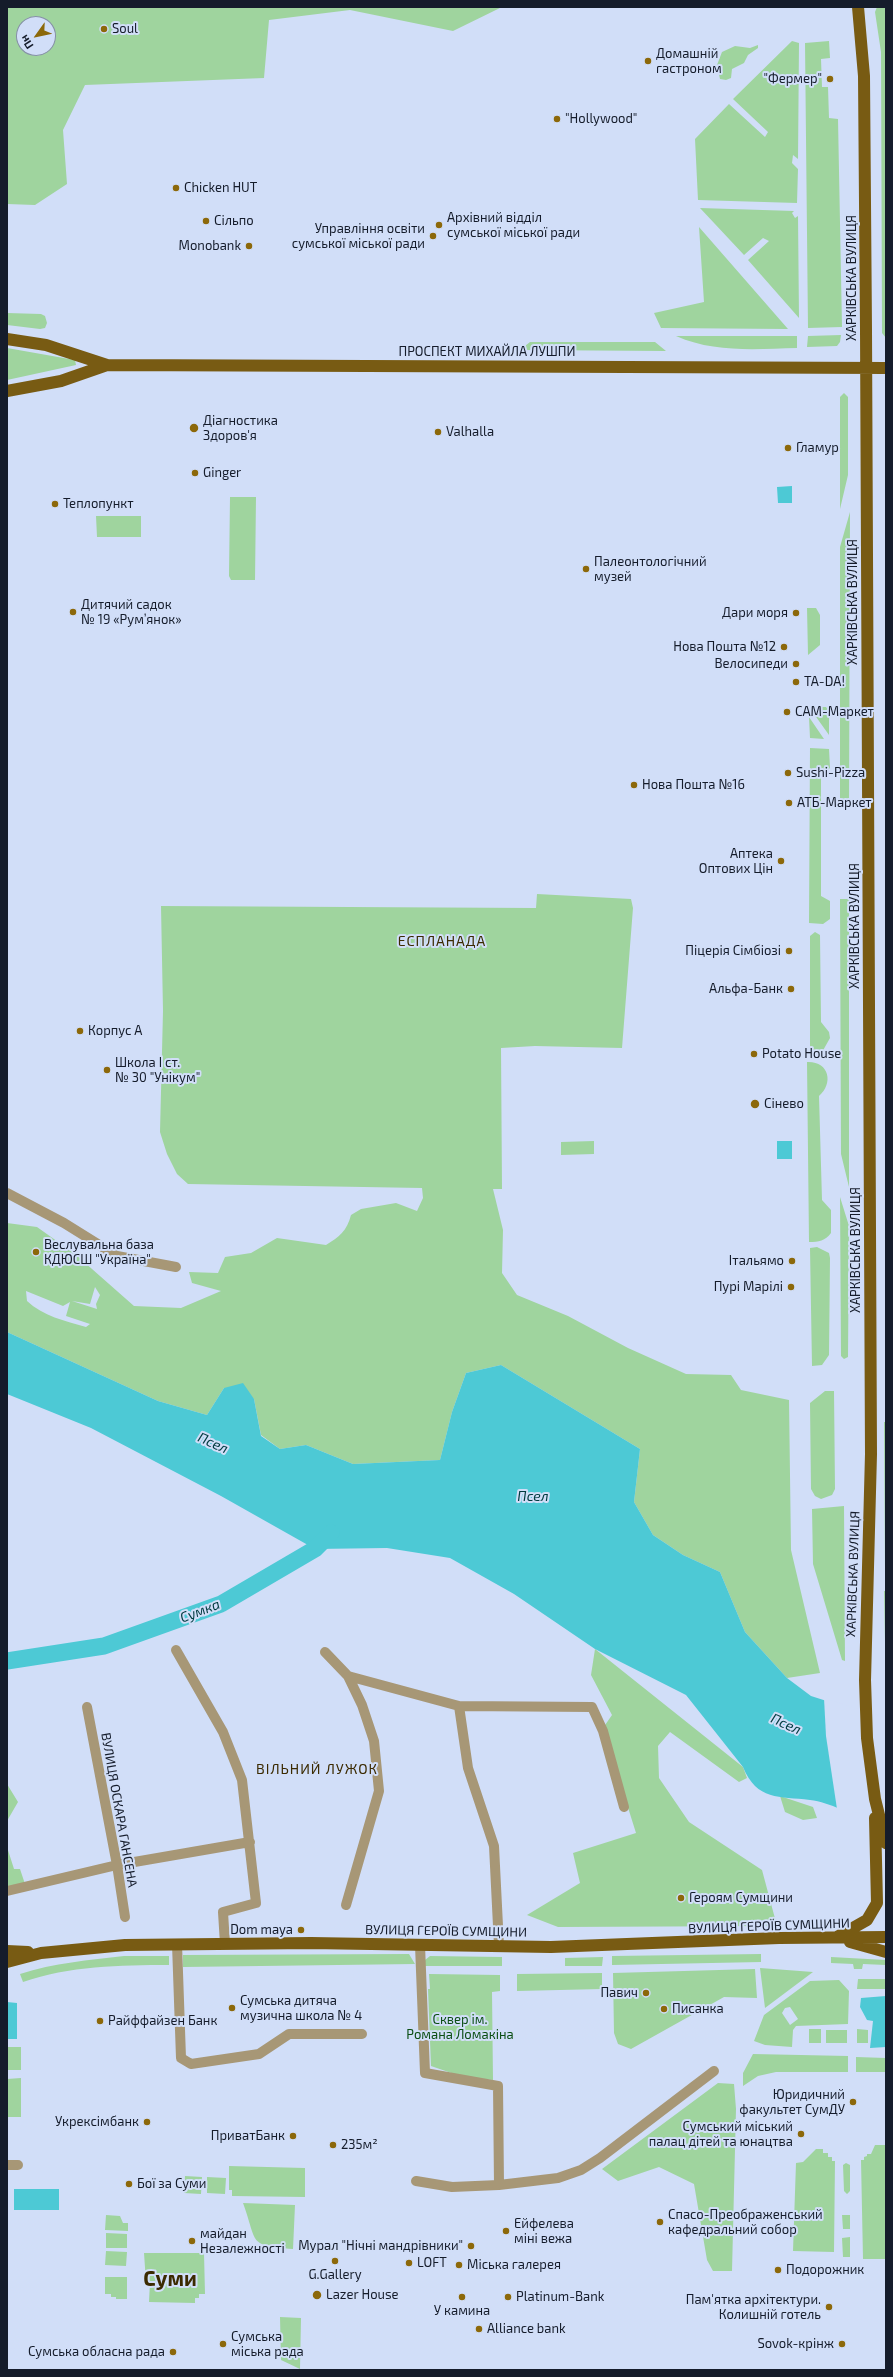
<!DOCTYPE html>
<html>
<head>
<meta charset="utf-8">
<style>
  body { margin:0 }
  #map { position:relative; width:893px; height:2377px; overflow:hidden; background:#d1def8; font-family:"Exo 2",sans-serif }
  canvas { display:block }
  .frame { position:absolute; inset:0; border:8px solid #151c2b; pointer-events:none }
  .north { position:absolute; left:16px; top:16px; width:40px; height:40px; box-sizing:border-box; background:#d1def8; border:1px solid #8690a6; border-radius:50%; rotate:237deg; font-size:11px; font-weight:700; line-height:16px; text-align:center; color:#151c2b }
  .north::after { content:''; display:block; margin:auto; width:14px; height:18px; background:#8c680a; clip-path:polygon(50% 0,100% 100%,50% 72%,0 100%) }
</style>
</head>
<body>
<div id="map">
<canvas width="893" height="2377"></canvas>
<div class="frame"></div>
<div class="north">Пн</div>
</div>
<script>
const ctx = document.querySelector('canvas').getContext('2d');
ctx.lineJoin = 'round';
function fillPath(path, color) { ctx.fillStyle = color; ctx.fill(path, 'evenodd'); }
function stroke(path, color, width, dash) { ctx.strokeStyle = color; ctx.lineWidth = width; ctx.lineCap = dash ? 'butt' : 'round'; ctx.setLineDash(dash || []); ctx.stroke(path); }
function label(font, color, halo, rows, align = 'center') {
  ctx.font = font + ' "Exo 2",sans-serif'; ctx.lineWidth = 4; ctx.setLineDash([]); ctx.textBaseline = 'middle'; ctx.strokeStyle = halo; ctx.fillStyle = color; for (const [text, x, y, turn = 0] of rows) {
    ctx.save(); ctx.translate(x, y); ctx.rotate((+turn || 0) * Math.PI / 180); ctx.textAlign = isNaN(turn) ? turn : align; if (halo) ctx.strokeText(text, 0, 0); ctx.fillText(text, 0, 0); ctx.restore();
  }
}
const green = new Path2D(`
  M7,7H502L453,31L350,10L269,20L264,78L85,85L63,130L67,184L35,205L7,204ZM24,24H48V48H24Z
  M877,7L886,8V338L882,333L881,52L875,12Z
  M792,41L799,43L798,159L793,155L792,163L798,169L797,203L698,200L695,139L729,104L765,137L768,132L733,99Z
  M829,41L830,58L821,59L822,87H828L829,118L838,119L842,327L808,328L805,43Z
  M758,45V48L748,55L744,63L732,69L731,78L726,80L720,79L717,65L722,52L735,46L750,48Z
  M700,208L794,211L792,213L795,218L798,216L799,318L748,260L769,241L763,238L744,255Z
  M699,227L788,329L661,328L654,313L704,302Z
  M7,313L41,314L45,316L47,323L45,328L40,329L7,325Z
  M841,335L840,342L837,346L807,347L808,336Z
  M676,336H797V348C756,349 714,353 676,336Z
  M530,342H655L666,351L520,350Z
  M7,348L75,360L76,365L7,380Z
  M844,393L848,397V475L840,509V397Z
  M230,497H256L255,580H231L229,576Z
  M850,512L849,809L840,808V547Z
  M96,516H141V537H97Z
  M807,608H816L820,615V645L808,655Z
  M809,707H826L829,711V735Z
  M809,717L824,739L810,738Z
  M810,748L829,749L830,768L821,775V896L830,901V919L823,924L809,923Z
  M537,894L631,899L633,908L622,1048L535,1046L501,1048L502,1189H493L503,1230L502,1273L517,1295L568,1316L628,1348L686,1374L731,1375L741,1390L789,1400L791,1550L820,1673L787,1678L745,1632L720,1572L683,1555L653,1535L634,1502L640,1449L501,1365L466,1373L452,1412L440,1460L353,1464L306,1445L280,1449L261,1435L254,1399L224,1388L207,1415L158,1401L7,1332V1223L37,1227L75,1254L134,1306L181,1308L221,1291L192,1283L189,1272L218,1273L225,1257L251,1253L277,1238L326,1245C339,1237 347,1231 351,1215L361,1209L396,1203L417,1211L423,1198L422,1188L188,1184L177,1174L167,1154L160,1132L163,1011L161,906L536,908ZM95,1287L100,1295L96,1304L97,1309L72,1301L90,1304ZM26,1291L63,1306L70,1302L66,1316L90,1324L86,1327C65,1321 43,1316 27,1301Z
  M840,899H849V1187L841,1154Z
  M815,932L820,935L821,1022L829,1032L830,1038L821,1054H810V936Z
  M807,1062C829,1061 834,1083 819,1096L822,1200L831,1210V1233C825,1241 819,1242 809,1242Z
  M594,1141V1154L561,1155V1142Z
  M840,1197L849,1226L848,1357L844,1359L841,1356Z
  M886,1222V1360L885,1357Z
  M817,1247L829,1253L830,1258L829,1355L822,1365L812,1366L810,1248Z
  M825,1391H834L835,1489L832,1495L821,1499L815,1496L811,1489L810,1403Z
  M884,1422H886L885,1573Z
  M844,1506L845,1661L842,1660L813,1564L812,1509Z
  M884,1591H886L885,1642Z
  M595,1649L743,1767L747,1778L739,1782L670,1732L658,1746L659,1778L689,1822L762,1870L777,1926L558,1927L527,1915L580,1883L573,1853L636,1833L603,1728L612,1715L591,1675Z
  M7,1784L18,1802L7,1821Z
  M780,1796L813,1807L817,1818L803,1820L785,1812Z
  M7,1847L14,1869H20L25,1884L7,1889Z
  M409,1954L415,1964L183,1967V1955Z
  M761,1954V1962L612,1965V1956Z
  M124,1956H169V1965C120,1965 69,1966 23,1982L20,1974C54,1963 89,1960 124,1956Z
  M430,1956L502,1957V1966H425V1960Z
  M603,1957L602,1966H565V1958Z
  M831,1957L886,1960V1965L863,1964L862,1969H854L853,1964L831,1963Z
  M760,1968L813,1972L765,2008Z
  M755,1969L757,1998L724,1997L631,2049L618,2044L614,2033L613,1973Z
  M602,1973V1989L517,1991V1974Z
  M429,1974L500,1975V1991L492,1992L493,2080L463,2077L431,2066L428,1989H430Z
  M858,1979H886V1989H857Z
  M839,1980L849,1991L848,2024L796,2026L793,2030L792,2047L765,2045L754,2041L764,2015L810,1981ZM790,2007L798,2019L790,2025L782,2013L785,2008Z
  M809,2029H821V2043H809Z
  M857,2029L868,2030V2043H857Z
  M826,2030H847V2043H826Z
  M7,2047H21V2070H7Z
  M753,2054L848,2056V2072H776L758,2076L743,2086V2073Z
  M856,2057L886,2058V2072H856Z
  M21,2078V2117H7V2079Z
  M718,2083L734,2084L736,2109L732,2271H713L707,2260L694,2184L659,2167L618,2181L602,2169Z
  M875,2145H886V2259H863L861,2160H864V2157L867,2156V2154H871Z
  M816,2149H823V2153H828V2157H832V2161H835L834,2252L793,2251L796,2163L803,2162Z
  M846,2163L850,2165V2191L847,2194L844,2191L843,2165Z
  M229,2166L305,2168V2197L232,2196V2190H229Z
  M185,2176L202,2177L201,2194L184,2193Z
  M207,2177L226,2178L225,2194L207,2193Z
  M243,2203L295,2205L293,2249C247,2245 258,2244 243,2203Z
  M106,2215L120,2216L123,2223H128V2231L105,2230Z
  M842,2215H850V2229H843Z
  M106,2233L127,2234V2248H106Z
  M850,2237V2257H843L842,2238Z
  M106,2251L127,2252L126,2266L105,2265Z
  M144,2253H204L205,2294H199V2298H195V2303L149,2302L150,2282H146Z
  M105,2277H127V2299H116V2297H111V2294H105Z
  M280,2317L301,2318L300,2369L281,2360Z`);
const water = new Path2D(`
  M792,486V503H778L777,487Z
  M777,1141H792V1159H777Z
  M7,1332L158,1401L207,1415L224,1388L243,1383L254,1399L261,1436L280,1449L306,1445L353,1464L440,1460L452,1412L466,1373L501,1365L640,1449L634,1502L653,1535L683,1555L720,1572L745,1632L787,1678L811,1696L886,1720L840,1809C831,1805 820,1801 810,1800C779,1796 757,1801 743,1767L686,1695L595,1649L514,1594L450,1558L387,1548L315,1549L221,1496L91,1428L7,1394Z
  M886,1996V2047L870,2048L873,2021L867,2020L860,2007L861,1998Z
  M7,2002L17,2003V2039H7Z
  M14,2189H59V2210H14Z`);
const pier = new Path2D(`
  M824,1698L886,1718V1818L837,1809L826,1736Z`);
const river = new Path2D(`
  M7,1661L104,1646L221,1604L315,1549L331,1533`);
const minor = new Path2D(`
  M7,1193L64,1223L117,1256L176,1267
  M176,1650L223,1732L242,1780L256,1903L223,1912L225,1944
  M325,1652L348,1676L362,1705L374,1741L379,1791L346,1905
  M348,1676L459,1706L592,1707L603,1731L624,1807
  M459,1706L468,1768L494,1846L499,1946
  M87,1707L117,1865L125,1917
  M7,1891L117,1865L250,1842
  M177,1944L181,2058L191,2064L259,2054L289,2034H362
  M420,1945L425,2073L498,2086L499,2185
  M7,2165H18
  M416,2181L452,2187L499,2185L558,2178L581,2170L600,2158L714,2071`);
const major = new Path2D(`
  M858,7L864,76L866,330L871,1454L865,1680L867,1738L875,1799L886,1843
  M7,339L46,345L107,365L886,368
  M7,391L61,381L107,365
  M837,1937L867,1920L877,1903L875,1818
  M850,1942L886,1952
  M7,1951L28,1952
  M7,1962L41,1953L125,1945L311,1943L551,1947L779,1938L886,1937`);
const markers = [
  [104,29,4,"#8c680a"],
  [648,61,4,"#8c680a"],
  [830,79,4,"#8c680a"],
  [557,119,4,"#8c680a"],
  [176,188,4,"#8c680a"],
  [206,221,4,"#8c680a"],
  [439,225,4,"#8c680a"],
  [433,236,4,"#8c680a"],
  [249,246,4,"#8c680a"],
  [194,428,5,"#8c680a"],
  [438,432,4,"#8c680a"],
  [788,448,4,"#8c680a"],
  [195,473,4,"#8c680a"],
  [55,504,4,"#8c680a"],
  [586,569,4,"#8c680a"],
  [73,612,4,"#8c680a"],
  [796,613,4,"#8c680a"],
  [784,647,4,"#8c680a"],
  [796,664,4,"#8c680a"],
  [796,682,4,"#8c680a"],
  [787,712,4,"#8c680a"],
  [788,773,4,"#8c680a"],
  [634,785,4,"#8c680a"],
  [789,803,4,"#8c680a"],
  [781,861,4,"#8c680a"],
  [789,951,4,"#8c680a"],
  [791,989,4,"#8c680a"],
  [80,1031,4,"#8c680a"],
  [754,1054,4,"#8c680a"],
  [107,1070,4,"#8c680a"],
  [755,1104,5,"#8c680a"],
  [36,1252,4,"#8c680a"],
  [792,1261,4,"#8c680a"],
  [791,1287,4,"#8c680a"],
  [681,1898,4,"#8c680a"],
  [301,1930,4,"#8c680a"],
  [646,1993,4,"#8c680a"],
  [232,2008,4,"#8c680a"],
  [664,2009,4,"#8c680a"],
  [100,2021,4,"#8c680a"],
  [853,2102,4,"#8c680a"],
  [147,2122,4,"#8c680a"],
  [801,2134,4,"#8c680a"],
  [293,2136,4,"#8c680a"],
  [333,2145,4,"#8c680a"],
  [129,2184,4,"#8c680a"],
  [660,2222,4,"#8c680a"],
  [506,2231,4,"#8c680a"],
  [192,2241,4,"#8c680a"],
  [471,2246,4,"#8c680a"],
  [335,2261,4,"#8c680a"],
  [409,2263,4,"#8c680a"],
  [459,2265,4,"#8c680a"],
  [778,2270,4,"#8c680a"],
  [317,2295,5,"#8c680a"],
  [462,2297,4,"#8c680a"],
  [508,2297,4,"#8c680a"],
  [829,2307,4,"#8c680a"],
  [479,2329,4,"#8c680a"],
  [223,2344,4,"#8c680a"],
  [842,2344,4,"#8c680a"],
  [173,2352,4,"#8c680a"]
];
const poiNames = [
  ["Soul",112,29],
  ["Домашній",656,54],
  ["гастроном",656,69],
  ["\"Фермер\"",822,79,"right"],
  ["\"Hollywood\"",565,119],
  ["Chicken HUT",184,188],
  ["Архівний відділ",447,218],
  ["сумської міської ради",447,233],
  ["Сільпо",214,221],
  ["Управління освіти",425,229,"right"],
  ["сумської міської ради",425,244,"right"],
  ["Monobank",241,246,"right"],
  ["Діагностика",203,421],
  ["Здоров'я",203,436],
  ["Valhalla",446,432],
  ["Гламур",796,448],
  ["Ginger",203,473],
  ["Теплопункт",63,504],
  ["Палеонтологічний",594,562],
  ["музей",594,577],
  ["Дитячий садок",81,605],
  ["№ 19 «Рум’янок»",81,620],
  ["Дари моря",788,613,"right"],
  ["Нова Пошта №12",776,647,"right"],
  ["Велосипеди",788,664,"right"],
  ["TA-DA!",804,682],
  ["САМ-Маркет",795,712],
  ["Sushi-Pizza",796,773],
  ["Нова Пошта №16",642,785],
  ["АТБ-Маркет",797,803],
  ["Аптека",773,854,"right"],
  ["Оптових Цін",773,869,"right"],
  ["Піцерія Сімбіозі",781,951,"right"],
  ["Альфа-Банк",783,989,"right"],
  ["Корпус А",88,1031],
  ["Potato House",762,1054],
  ["Школа І ст.",115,1063],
  ["№ 30 \"Унікум\"",115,1078],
  ["Сінево",764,1104],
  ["Веслувальна база",44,1245],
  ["КДЮСШ \"Україна\"",44,1260],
  ["Італьямо",784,1261,"right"],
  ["Пурі Марілі",783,1287,"right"],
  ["Героям Сумщини",689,1898],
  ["Dom maya",293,1930,"right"],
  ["Павич",638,1993,"right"],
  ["Сумська дитяча",240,2001],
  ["музична школа № 4",240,2016],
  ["Писанка",672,2009],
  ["Райффайзен Банк",108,2021],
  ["Юридичний",845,2095,"right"],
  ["факультет СумДУ",845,2110,"right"],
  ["Укрексімбанк",139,2122,"right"],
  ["Сумський міський",793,2127,"right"],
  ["палац дітей та юнацтва",793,2142,"right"],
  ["ПриватБанк",285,2136,"right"],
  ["235м²",341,2145],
  ["Бої за Суми",137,2184],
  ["Спасо-Преображенський",668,2215],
  ["кафедральний собор",668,2230],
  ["Ейфелева",514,2224],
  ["міні вежа",514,2239],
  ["майдан",200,2234],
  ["Незалежності",200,2249],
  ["Мурал \"Нічні мандрівники\"",463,2246,"right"],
  ["LOFT",417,2263],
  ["Міська галерея",467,2265],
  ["Подорожник",786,2270],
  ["G.Gallery",335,2275,"center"],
  ["Lazer House",326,2295],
  ["Platinum-Bank",516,2297],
  ["Пам'ятка архітектури.",821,2300,"right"],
  ["Колишній готель",821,2315,"right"],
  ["У камина",462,2311,"center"],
  ["Alliance bank",487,2329],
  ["Сумська",231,2337],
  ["міська рада",231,2352],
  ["Sovok-крінж",834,2344,"right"],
  ["Сумська обласна рада",165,2352,"right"]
];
const streetNames = [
  ["ХАРКІВСЬКА ВУЛИЦЯ",852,278,-90],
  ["ПРОСПЕКТ МИХАЙЛА ЛУШПИ",487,352],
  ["ХАРКІВСЬКА ВУЛИЦЯ",853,602,-90],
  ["ХАРКІВСЬКА ВУЛИЦЯ",855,926,-90],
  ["ХАРКІВСЬКА ВУЛИЦЯ",856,1250,-90],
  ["ХАРКІВСЬКА ВУЛИЦЯ",853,1574,-88],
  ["ВУЛИЦЯ ОСКАРА ГАНСЕНА",119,1810,80],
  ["ВУЛИЦЯ ГЕРОЇВ СУМЩИНИ",769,1926,-2],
  ["ВУЛИЦЯ ГЕРОЇВ СУМЩИНИ",446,1931,1]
];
const parkNames = [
  ["Сквер ім.",460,2020],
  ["Романа Ломакіна",460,2035]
];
const neighbourhoodNames = [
  ["ЕСПЛАНАДА",442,941],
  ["ВІЛЬНИЙ ЛУЖОК",317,1769]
];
const waterNames = [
  ["Псел",213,1443,24],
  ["Псел",533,1496],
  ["Сумка",200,1611,-21],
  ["Псел",786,1724,24]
];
const townNames = [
  ["Суми",170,2279]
];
fillPath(green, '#9fd49e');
fillPath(water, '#4dc9d5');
fillPath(pier, '#d1def8');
stroke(river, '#4dc9d5', 17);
stroke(minor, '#a79776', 10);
stroke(major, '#785b13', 12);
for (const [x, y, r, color] of markers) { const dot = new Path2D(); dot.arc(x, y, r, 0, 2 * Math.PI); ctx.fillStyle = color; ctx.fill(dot); stroke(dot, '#d1def8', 1.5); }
label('13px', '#151c2b', '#d1def8', poiNames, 'left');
label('13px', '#151c2b', '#d1def8', streetNames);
label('13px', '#0b4e13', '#d1def8', parkNames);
ctx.letterSpacing = '1px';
label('14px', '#3b2a01', '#d1def8', neighbourhoodNames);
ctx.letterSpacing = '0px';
label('italic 14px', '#003a3f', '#d1def8', waterNames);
label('bold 21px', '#3b2a01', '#d1def8', townNames);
</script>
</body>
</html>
